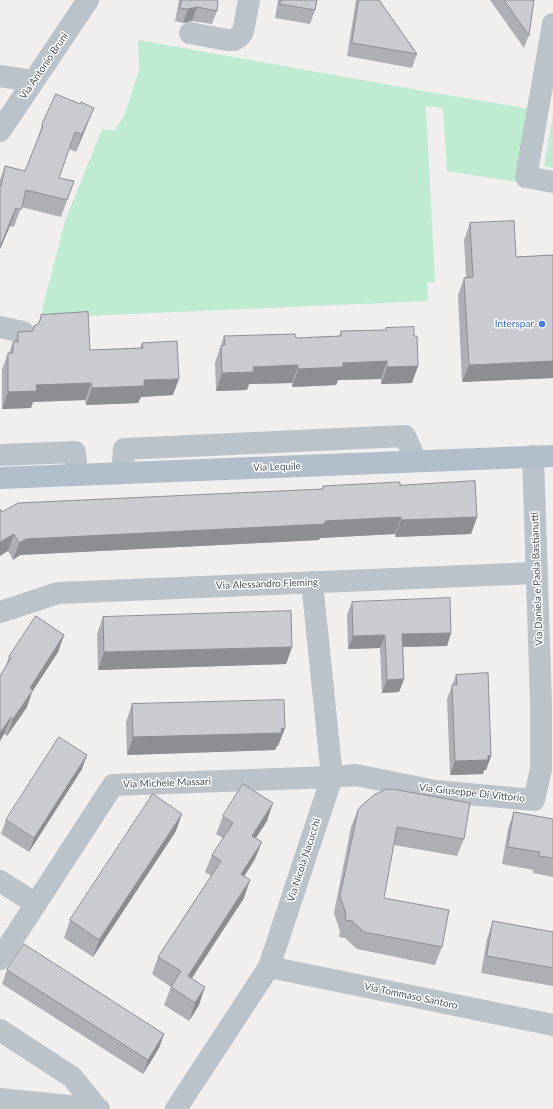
<!DOCTYPE html>
<html>
<head>
<meta charset="utf-8">
<style>
  body { margin:0 }
  canvas { display:block; background:#f1eeee }
</style>
</head>
<body>
<canvas width="553" height="1109"></canvas>
<script>
const ctx = document.querySelector('canvas').getContext('2d');
ctx.lineJoin = 'round';
function fillPath(path, color) { ctx.fillStyle = color; ctx.fill(path, 'evenodd'); }
function stroke(path, color, width, dash) { ctx.strokeStyle = color; ctx.lineWidth = width; ctx.lineCap = dash ? 'butt' : 'round'; ctx.setLineDash(dash || []); ctx.stroke(path); }
function label(font, color, halo, rows, align = 'center') {
  ctx.font = font + ' Lato,sans-serif'; ctx.lineWidth = 3; ctx.setLineDash([]); ctx.textBaseline = 'middle'; ctx.strokeStyle = halo; ctx.fillStyle = color; for (const [text, x, y, turn = 0] of rows) {
    ctx.save(); ctx.translate(x, y); ctx.rotate((+turn || 0) * Math.PI / 180); ctx.textAlign = isNaN(turn) ? turn : align; if (halo) ctx.strokeText(text, 0, 0); ctx.fillText(text, 0, 0); ctx.restore();
  }
}
const green = new Path2D(`
  M138,40L424,91L531,109L516,182L447,171L443,108L426,106L435,282L427,283L428,301L40,318L65,221L102,129L114,131L124,116L139,70Z
  M553,115V168L544,166Z`);
const minor = new Path2D(`
  M553,24L526,177L553,182
  M190,33L227,40H234L240,36L243,32L249,0
  M0,76L33,81
  M0,131L88,0
  M0,327L23,332
  M0,455L75,452L77,475
  M122,473L124,449L405,436L416,461
  M0,612L58,593L536,573
  M0,881L36,904
  M0,959L113,785L332,777L356,775L435,791L534,800L541,769V703L533,456
  M269,967L553,1025
  M0,1030L72,1077L98,1109
  M0,1099L99,1109
  M176,1109L269,967L332,777L312,582`);
const major = new Path2D(`
  M0,478L553,456`);
const wall = new Path2D(`
  M179,0H218L217,11L212,24L192,21L183,23L175,21Z
  M278,0H317L315,10L310,24L275,18Z
  M356,0H379L417,54L412,68L347,56Z
  M490,0H534L529,35L524,48Z
  M42,125H87L76,152L69,149L59,178L74,181L61,217L21,207L14,227L10,226L0,249V180L5,166L25,171L36,143Z
  M470,223L516,257L553,255V378L462,382L458,295L464,278L466,277L464,240Z
  M41,315L90,350L140,348L142,343L173,395L141,397L138,403L86,405L85,400L33,402L31,408L2,409V370L8,353H9L13,342H14L18,332L33,331L38,324Z
  M386,328L414,336L418,366L412,383L381,384V379L338,380L336,385L292,387V383L249,384L247,390L216,391L215,363L224,336L296,338L339,336L341,331L385,330Z
  M400,485L477,517L471,534L395,537V534L320,538L319,540L20,555L13,560L8,551L2,512L322,489L323,486Z
  M352,602L451,633L447,646L403,647L404,679L399,692L382,693L380,648L348,649L347,615Z
  M103,617L292,647L286,664L98,670L97,634Z
  M64,635L58,652L32,692L27,707L7,736L4,734L0,741V676L4,670L9,657Z
  M456,675L491,756L486,770H484L483,774L450,775L447,699Z
  M132,704L285,728L278,746H277L275,750L127,755L126,722Z
  M82,769L29,852L1,834L6,820Z
  M358,810L464,839L457,856L394,845L384,898L442,947L435,965L357,949L345,938L339,937L340,932L334,913L351,827Z
  M514,812L553,819V877L533,873V870L502,864L508,829Z
  M223,816L267,821L256,838L255,859L244,876V898L192,978L199,1005L189,1021L164,1005L171,987L152,974L158,957L211,876L205,872L212,855L223,838L216,834Z
  M176,831L93,957L64,938L70,920Z
  M493,921L553,932V986L481,973L487,939Z
  M7,970L164,1034L159,1048L143,1074L2,984Z`);
const shadedWall = new Path2D(`
  M197,7L192,21L183,23L188,9Z
  M94,108L87,125L76,152L82,134Z
  M16,208L10,226L0,249V247Z
  M387,361L381,379L338,380L336,385L292,387L298,369L343,363Z
  M553,361V378L462,382L469,365Z
  M298,365L292,383L249,384L247,390L216,391L222,373L253,367Z
  M418,366L412,383L381,384L387,367Z
  M179,379L173,395L141,397L138,403L86,405L92,388L144,380Z
  M91,383L85,400L33,402L31,408L2,409L8,392L36,385Z
  M401,517L395,534L320,538L319,540L20,555L13,560L19,543L26,539L325,521Z
  M477,517L471,534L395,537L401,520Z
  M14,534L8,551L0,556V542Z
  M451,633L447,646L398,647L402,634Z
  M64,635L58,652L32,692L27,707L7,736L13,719L30,688Z
  M385,635L380,648L348,649L353,636Z
  M292,647L286,664L98,670L104,652Z
  M404,679L399,692L382,693L387,680Z
  M11,717L4,734L0,741V733Z
  M285,728L278,746H277L275,750L127,755L133,737Z
  M87,755L82,769L29,852L34,838Z
  M488,756H491L486,770H484L483,774L450,775L455,761Z
  M273,803L267,821L246,853L252,836Z
  M182,814L176,831L93,957L99,940Z
  M262,842L255,859L235,891L241,874Z
  M250,880L244,898L182,993L188,976Z
  M205,987L199,1005L189,1021L195,1003Z
  M164,1034L159,1048L143,1074L148,1060Z`);
const building = new Path2D(`
  M182,0H218L217,11L197,7L188,9L180,8Z
  M281,0H317L315,10L280,4Z
  M359,0H379L417,54L352,43Z
  M504,0H534L529,35Z
  M56,94L80,104L81,102L94,108L82,134L75,132L59,178L74,181L67,200L26,190L21,210L16,208L0,247V186H1L5,166L25,171L43,126L42,125Z
  M514,221L516,257L553,255V361L469,365L464,278L473,277L470,223Z
  M88,312L90,350L143,348L142,343L177,341L179,379L144,380V386L92,388L91,383L36,385L37,391L8,392V353H13V342H18V332L33,331L34,326L38,324L41,319V315Z
  M414,327V336H417L418,366L387,367V361L343,363V367L298,369V365L253,367L254,372L222,373L221,346L225,345L224,336L295,334L296,338L341,336V331L386,330V328Z
  M475,481L477,517L401,520V517L325,521V524L26,539L19,543L14,534L0,542V509L2,512L18,503L323,489V486L400,482V485Z
  M450,598L451,633L402,634L404,679L387,680L385,635L353,636L352,602Z
  M291,611L292,647L104,652L103,617Z
  M36,616L64,635L30,688L33,690L13,719L11,717L0,733V676L11,658L9,657Z
  M488,673L491,756H488V760L455,761L452,685H457L456,675Z
  M284,700L285,728L281,729L282,733L133,737L132,704Z
  M59,737L87,755L34,838L6,820Z
  M243,784L273,803L252,836L262,842L241,874L250,880L188,976L205,987L195,1003L171,987L181,971L158,957L221,861L212,855L233,823L223,816Z
  M392,789L470,803L464,839L397,827L384,898L449,910L442,947L364,932L352,921L345,920L346,914L340,896L358,810L361,806L374,795L384,790Z
  M153,794L182,814L99,940L70,920Z
  M514,812L553,819V858L539,856L540,852L508,847Z
  M493,921L553,932V968L487,956Z
  M24,944L164,1034L148,1060L7,970Z`);
const markers = [
  [542,324,4,"#3f7fe0"]
];
const streetNames = [
  ["Via Antonio Bruni",44,66,-56],
  ["Via Lequile",277,467,-2],
  ["Via Daniela e Paola Bastianutti",537,579,-92],
  ["Via Alessandro Fleming",267,584,-2],
  ["Via Michele Massari",167,783,-2],
  ["Via Giuseppe Di Vittorio",472,793,6],
  ["Via Nicola Nacucchi",304,860,-72],
  ["Via Tommaso Santoro",411,996,12]
];
const shopNames = [
  ["Interspar",534,324]
];
fillPath(green, '#bfecd0');
stroke(minor, '#bbc3ca', 22);
stroke(major, '#b0becb', 22);
fillPath(wall, '#adafb4');
fillPath(shadedWall, '#8d8e92');
fillPath(building, '#c9cbd1');
stroke(building, '#8d8e92', 1);
for (const [x, y, r, color] of markers) { const dot = new Path2D(); dot.arc(x, y, r, 0, 2 * Math.PI); ctx.fillStyle = color; ctx.fill(dot); stroke(dot, '#fff', 1.5); }
label('10px', '#48525a', '#fff', streetNames);
label('10px', '#366cbe', '#fff', shopNames, 'right');
</script>
</body>
</html>
